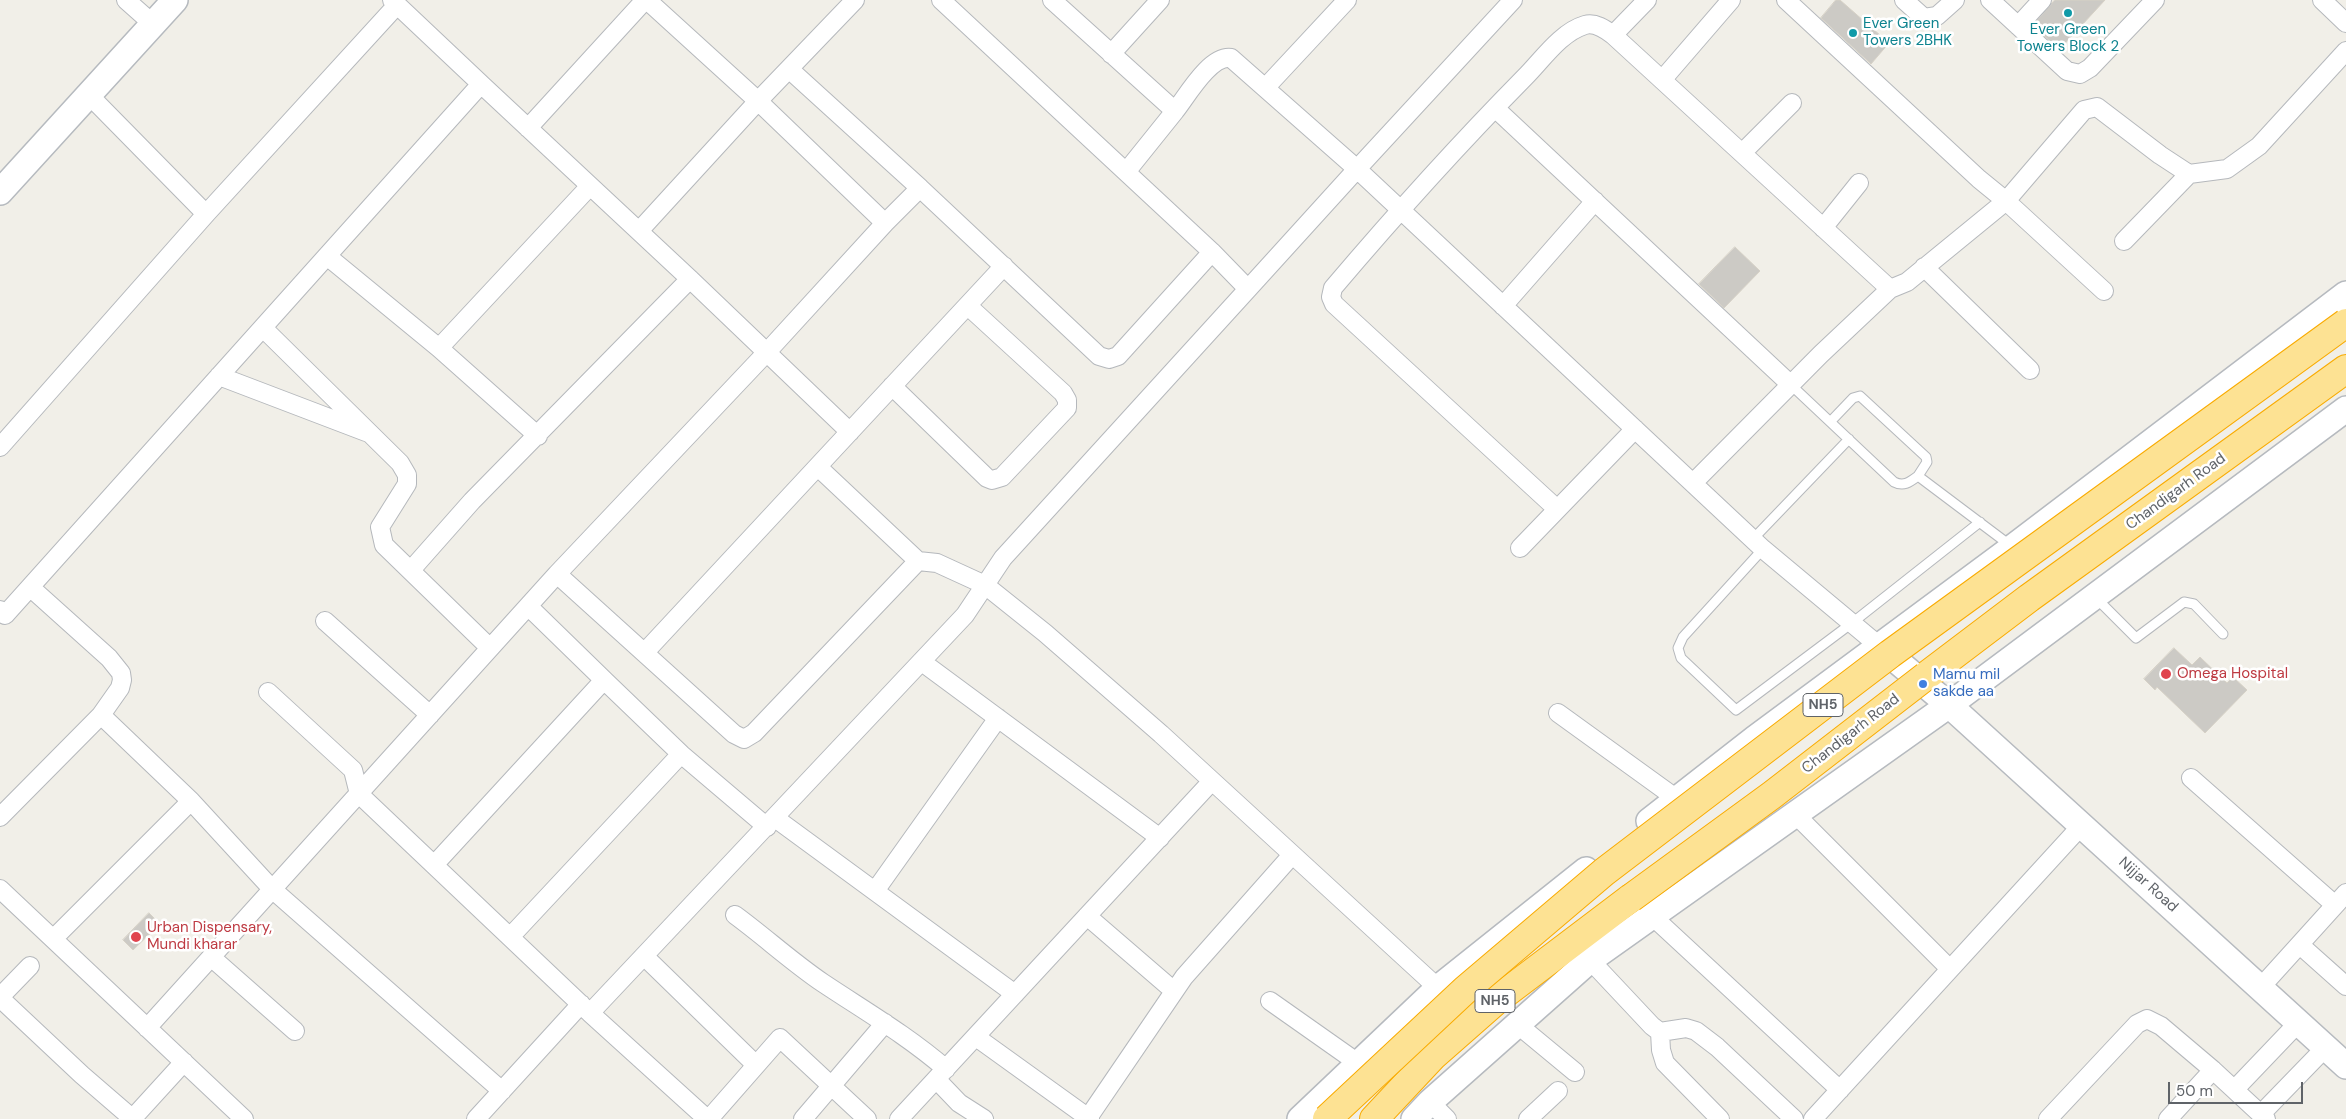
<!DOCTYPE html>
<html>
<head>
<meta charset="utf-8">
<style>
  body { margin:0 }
  #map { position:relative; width:2346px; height:1119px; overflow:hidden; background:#f1efe8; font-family:"DM Sans",sans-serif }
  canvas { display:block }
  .scale { position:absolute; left:2168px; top:1082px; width:135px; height:22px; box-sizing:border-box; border:2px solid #5f6368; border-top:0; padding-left:6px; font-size:15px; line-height:18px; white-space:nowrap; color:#5f6368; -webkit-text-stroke:4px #fff; paint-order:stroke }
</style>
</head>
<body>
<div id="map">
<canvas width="2346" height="1119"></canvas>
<div class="scale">50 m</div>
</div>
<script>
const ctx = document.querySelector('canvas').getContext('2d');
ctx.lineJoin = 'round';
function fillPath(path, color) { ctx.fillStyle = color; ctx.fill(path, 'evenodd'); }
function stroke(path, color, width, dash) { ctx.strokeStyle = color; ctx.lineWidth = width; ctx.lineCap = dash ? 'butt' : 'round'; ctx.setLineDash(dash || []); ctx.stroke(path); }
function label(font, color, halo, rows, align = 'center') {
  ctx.font = font + ' "DM Sans",sans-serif'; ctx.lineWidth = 5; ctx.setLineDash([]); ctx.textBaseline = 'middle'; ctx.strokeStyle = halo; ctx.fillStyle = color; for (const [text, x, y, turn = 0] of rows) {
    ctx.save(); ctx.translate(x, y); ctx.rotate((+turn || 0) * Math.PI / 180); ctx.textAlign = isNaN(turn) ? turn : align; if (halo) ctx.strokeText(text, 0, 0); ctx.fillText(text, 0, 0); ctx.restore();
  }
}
const building = new Path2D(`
  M1836,0H1840L1889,43L1871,64L1821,18Z
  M2055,0H2105L2059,50L2033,25Z
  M1735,247L1760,271L1724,308L1699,284Z
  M2174,648L2192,665L2200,657L2227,683L2233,677L2247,690L2205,733L2157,687L2155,690L2144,679Z
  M149,913L160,924L133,950L123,940Z`);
const lane = new Path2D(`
  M1790,384L1894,482C1904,487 1910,482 1918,476L2011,546
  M1831,421L1853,398L1860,396L1926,457L1927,462L1918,476
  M1753,539L1849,439
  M1763,549L1683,637L1678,648L1681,658L1736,710L1852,623L1980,522
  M2096,598L2136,638L2184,602L2194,604L2223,634`);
const street = new Path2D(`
  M126,0L153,24
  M647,0L758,101L885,223L920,188L1099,356L1109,359L1118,356L1212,252L1248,289L1357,169L1763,549L1878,645
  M941,0L1212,252
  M1052,0L1175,111C1187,96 1210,55 1231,58L1357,169L1513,0
  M1786,0L1979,179L2006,201L2104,291
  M1904,0L1924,18L1937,16L1955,0
  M1990,0L2067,71L2080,74L2090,68L2155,0
  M2322,0L2346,23
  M2018,26L2042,0
  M1613,35L1647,0
  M1111,54L1160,0
  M789,69L920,188
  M1662,80L1731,0
  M481,84L690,279L850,432
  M1266,87L1347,0
  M88,94L206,214
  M1495,108L1790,384
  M528,128L645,0
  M1742,153L1792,103
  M1126,172L1175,111
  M1823,228L1859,183
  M639,231L758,101L855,0
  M2124,241L2189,174
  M327,256L439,348L538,436
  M1924,267L2030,370
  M1890,289L1907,282L2006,201L2084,110L2097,107L2160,155L2189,174L2227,169L2259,146L2346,51
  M1503,306L1595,201
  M263,328L400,463L407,475V484L380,527L384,545L490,648
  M439,348L590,186
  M219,376L366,432
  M892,386L987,478L992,480L1002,477L1067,408V400L1063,393L968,306
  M0,447L206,214L397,5
  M1557,509L1334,304L1331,297L1333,288C1395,215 1458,145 1525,77C1542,60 1561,32 1585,25C1595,22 1605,29 1613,35L1890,289L1821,354L1693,483
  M1520,548L1635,429
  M918,561L937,563L985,585L1045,633L1161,734L1438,988
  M411,570L472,501L690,279
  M557,574L734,734L744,739L754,733L918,561L818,467
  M528,606L604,680
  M0,610L5,615L481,84L392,0
  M325,621L430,715
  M645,652L1004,266
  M922,662L1160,838
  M268,692L353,770L359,794L590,1013L965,615L1003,558L1248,289
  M1558,713L1677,799
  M101,715L191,801L272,889L502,1091
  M2191,778L2335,905
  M1795,814L1950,969
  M0,817L101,715L120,688L122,680L121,673L109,658L30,587
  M775,818L1015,994
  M434,865L604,680L681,754
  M0,889L244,1119
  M875,891L998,718
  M735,915C765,937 792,962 823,983C865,1011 908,1036 946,1069
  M1651,915L1840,1090
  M1087,916L1174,991
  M510,937L681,754L767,827
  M53,939L191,801
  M2300,945L2346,986
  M644,956L756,1065
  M211,957L295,1031
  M1590,960L1652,1026L1660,1032L1686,1028L1696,1031L1717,1047L1794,1119
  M2261,987L2346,893
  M0,997L30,966
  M0,998L82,1075L133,1119
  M1270,1001L1358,1063
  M590,1013L707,1119
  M1517,1024L1575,1072
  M147,1028L557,574L767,352L885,223
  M1660,1032L1661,1050L1665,1063L1720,1119
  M976,1037L1090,1119
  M936,1079L959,1103L984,1119
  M2235,1089L2299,1022
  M1430,1102L1447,1119
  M2261,1114L2326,1047
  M1088,1118L1184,977L1292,855
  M132,1119L184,1062
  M476,1119L581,1004
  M709,1119L780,1038L867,1119
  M803,1119L885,1023
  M899,1119L1212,781
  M1528,1119L1558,1091
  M1813,1119L2082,825
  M2048,1119L2137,1024L2147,1019L2161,1026L2213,1070
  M2168,1119L2213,1070L2266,1119`);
const secondary = new Path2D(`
  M0,192L175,0
  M1878,645L1949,705L2346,1066
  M1649,821L1754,739L2013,547L2346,294
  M1300,1119L1438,988L1586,870
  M1414,1119L1430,1102L1590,960L1949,705L2346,409`);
const highway = new Path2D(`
  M1926,676L2029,598L2346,369
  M1374,1119L1433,1056L1499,998L1631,898`);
const highwayBridge = new Path2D(`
  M1631,898L1772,795L1926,676
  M1327,1119L1465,990L1604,872L1890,654L2346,323`);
const markers = [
  [2068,13,5,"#0f9aa8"],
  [1853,33,5,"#0f9aa8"],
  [2166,674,6,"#e0444e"],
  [1923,684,5,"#3f7fe0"],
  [136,937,6,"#e0444e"]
];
const shields = [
  [1823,705,40],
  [1495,1001,40]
];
const shieldNames = [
  ["NH5",1823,705],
  ["NH5",1495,1001]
];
const cultureNames = [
  ["Ever Green",1863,24],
  ["Towers 2BHK",1863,41],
  ["Ever Green",2068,30,"center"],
  ["Towers Block 2",2068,47,"center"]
];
const streetNames = [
  ["Chandigarh Road",2176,492,-36],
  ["Chandigarh Road",1851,734,-38],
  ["Nijjar Road",2148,885,42]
];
const healthNames = [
  ["Omega Hospital",2177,674],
  ["Urban Dispensary,",147,928],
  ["Mundi kharar",147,945]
];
const shopNames = [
  ["Mamu mil",1933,675],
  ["sakde aa",1933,692]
];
fillPath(building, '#cccac5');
stroke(building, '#d6d1c6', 1);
stroke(lane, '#b5b8bc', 11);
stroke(street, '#b5b8bc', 20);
stroke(secondary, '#b6babf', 28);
stroke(highway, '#f9ab00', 30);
stroke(lane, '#fff', 9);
stroke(street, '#fff', 18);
stroke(secondary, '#fff', 25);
stroke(highway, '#fde293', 28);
stroke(highwayBridge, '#f9ab00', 30, []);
stroke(highwayBridge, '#fde293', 28);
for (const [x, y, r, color] of markers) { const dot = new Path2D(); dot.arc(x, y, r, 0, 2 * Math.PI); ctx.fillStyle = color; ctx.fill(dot); stroke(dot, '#fff', 2); }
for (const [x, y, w] of shields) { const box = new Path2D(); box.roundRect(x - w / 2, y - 11.5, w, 23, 4); ctx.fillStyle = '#fff'; ctx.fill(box); stroke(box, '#5f6368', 1); }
label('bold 14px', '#5f6368', null, shieldNames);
label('15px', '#0d838f', '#fff', cultureNames, 'left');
label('15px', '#5f6368', '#fff', streetNames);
label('15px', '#be3a42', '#fff', healthNames, 'left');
label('15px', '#366cbe', '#fff', shopNames, 'left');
</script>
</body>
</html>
